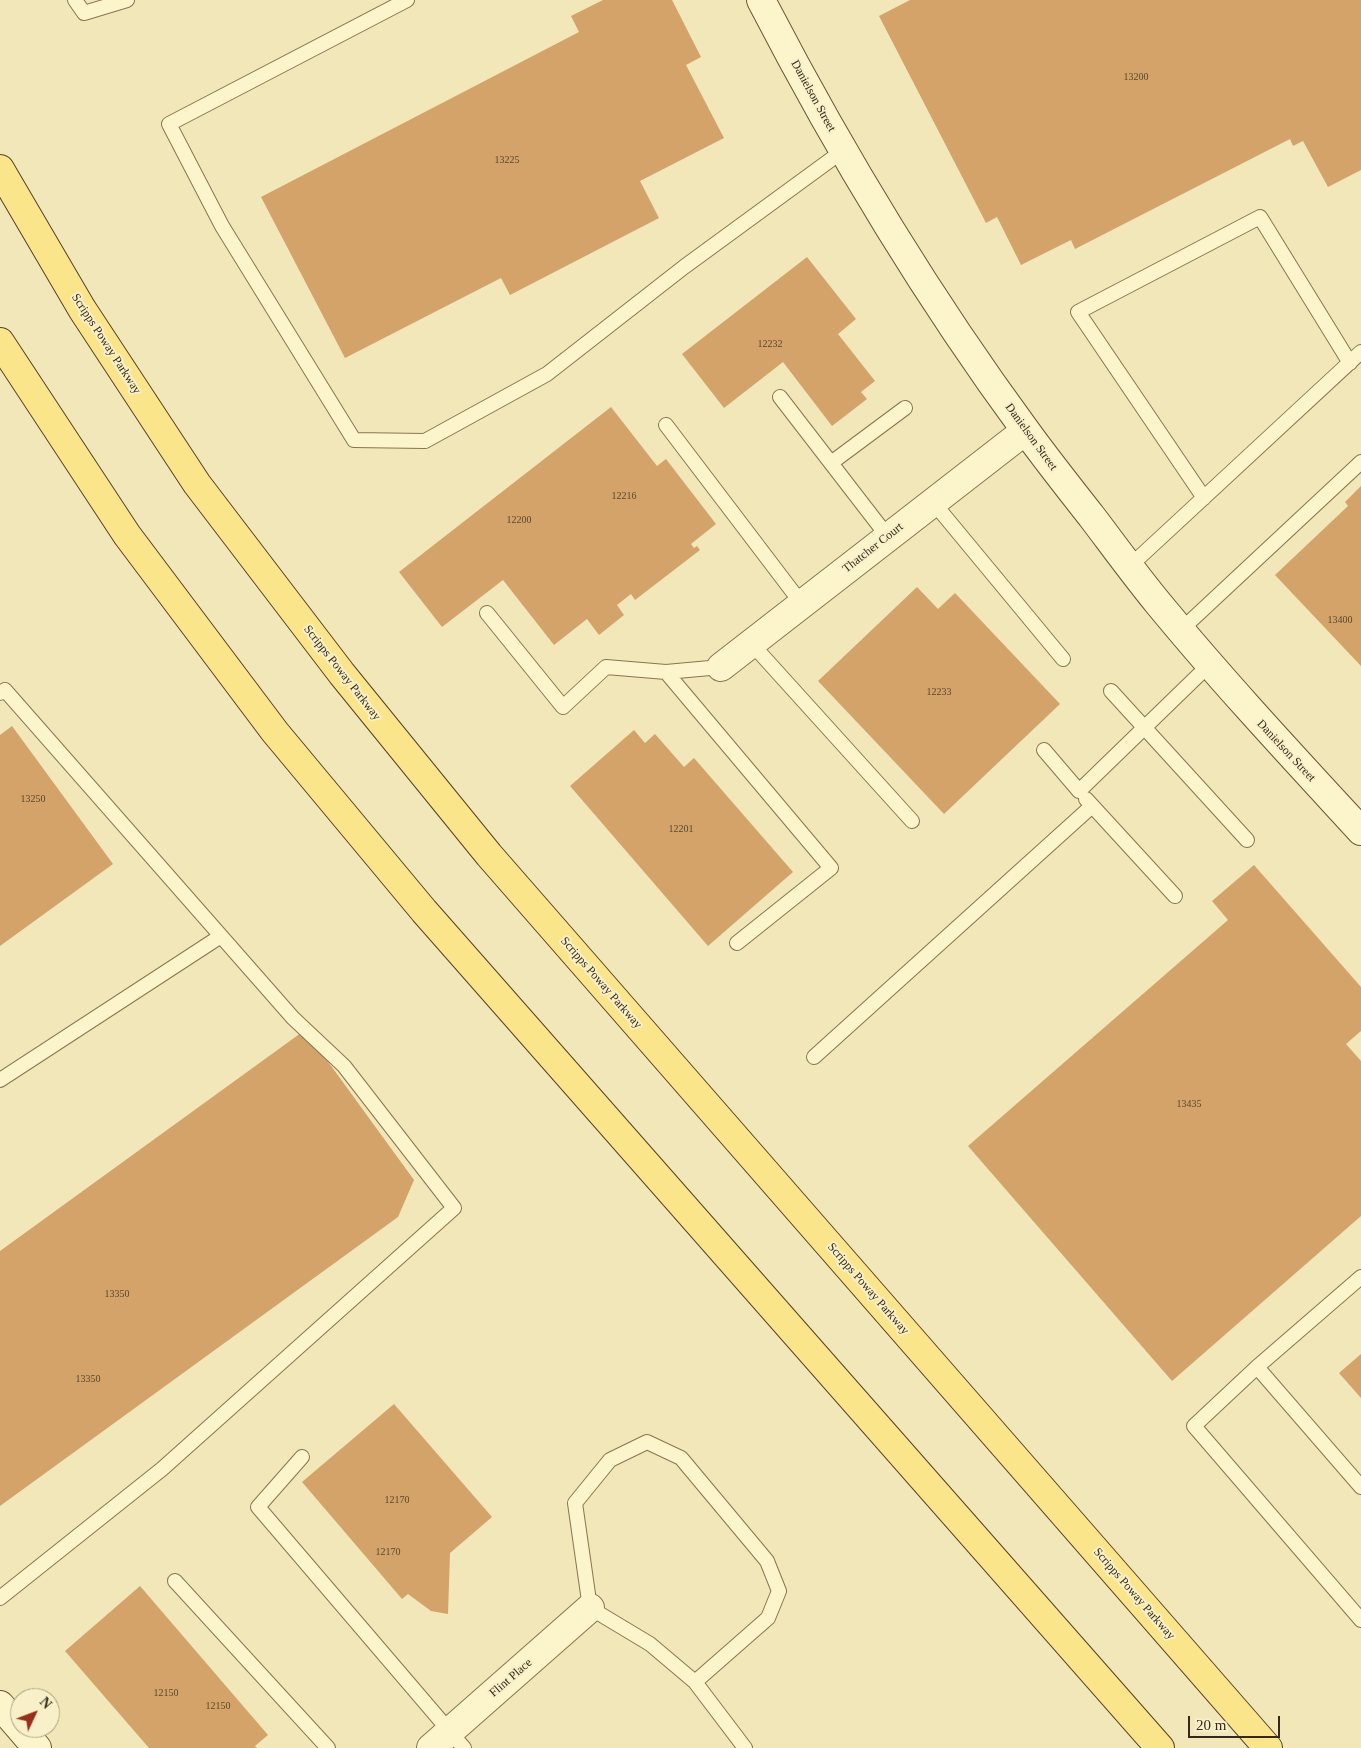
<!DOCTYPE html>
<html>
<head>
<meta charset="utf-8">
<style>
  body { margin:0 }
  #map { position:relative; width:1361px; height:1748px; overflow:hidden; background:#f1e7b8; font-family:Georgia,serif }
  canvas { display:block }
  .north { position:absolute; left:10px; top:1688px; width:50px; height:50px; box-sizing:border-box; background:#f8f0c8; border:1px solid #aaa182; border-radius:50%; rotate:47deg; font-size:14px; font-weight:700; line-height:20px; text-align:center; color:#352a19 }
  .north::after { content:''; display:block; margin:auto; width:18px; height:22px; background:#9b2d1d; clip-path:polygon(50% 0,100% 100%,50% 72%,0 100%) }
  .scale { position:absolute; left:1188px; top:1716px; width:92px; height:22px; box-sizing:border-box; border:2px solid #352a19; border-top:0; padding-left:6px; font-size:15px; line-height:18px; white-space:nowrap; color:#352a19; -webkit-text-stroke:4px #f8f0c8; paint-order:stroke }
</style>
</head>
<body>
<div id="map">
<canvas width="1361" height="1748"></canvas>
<div class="north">N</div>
<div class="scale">20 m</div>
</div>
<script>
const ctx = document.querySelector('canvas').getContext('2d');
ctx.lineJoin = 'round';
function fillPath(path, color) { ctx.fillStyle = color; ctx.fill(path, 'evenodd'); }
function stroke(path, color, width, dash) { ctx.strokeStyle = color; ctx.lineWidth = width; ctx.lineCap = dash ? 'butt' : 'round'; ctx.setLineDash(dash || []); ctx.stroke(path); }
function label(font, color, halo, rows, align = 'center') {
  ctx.font = font + ' Georgia,serif'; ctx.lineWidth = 4; ctx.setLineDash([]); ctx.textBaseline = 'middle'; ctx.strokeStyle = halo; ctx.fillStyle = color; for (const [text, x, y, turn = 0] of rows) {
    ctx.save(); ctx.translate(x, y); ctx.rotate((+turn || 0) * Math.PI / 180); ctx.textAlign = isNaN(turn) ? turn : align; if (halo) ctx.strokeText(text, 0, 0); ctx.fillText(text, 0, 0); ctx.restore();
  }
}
const building = new Path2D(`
  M603,0H672L701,57L686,65L724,138L640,181L659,218L510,295L501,278L345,358L261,197L579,32L571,16Z
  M910,0H1361V170L1328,187L1303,141L1293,146L1290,139L1075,249L1071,240L1021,265L997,217L986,223L879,16Z
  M807,257L856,319L838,334L875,381L861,392L867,399L832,426L783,362L724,408L682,354Z
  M611,407L657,466L666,459L716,524L691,544L694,548L697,546L700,550L635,600L631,594L617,605L624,615L599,635L587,619L554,645L503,580L442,627L399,572Z
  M1361,486V666L1275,575L1348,506L1345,502Z
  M917,587L938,609L955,593L1060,704L944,814L818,681Z
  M12,726L113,864L0,946V735Z
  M634,730L645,743L655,734L684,767L694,758L793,872L708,946L570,786Z
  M1254,865L1361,987V1031L1346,1044L1361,1061V1216L1172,1381L968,1146L1228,920L1212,901Z
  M305,1030L414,1180L398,1217L0,1506V1251Z
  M1361,1354V1398L1339,1373Z
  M394,1404L492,1517L450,1553L448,1614L431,1611L408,1594L402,1599L302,1482Z
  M140,1586L268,1735L255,1746L257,1748H149L65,1651Z`);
const lane = new Path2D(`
  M75,0L84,13L127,0
  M407,0L169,124L222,226L354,440L425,441L547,374L684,267L844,150
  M780,397L888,537
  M666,425L802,604
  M831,463L905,408
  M1204,498L1078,312L1260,217L1350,363
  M933,502L1063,659
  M1130,566L1361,352
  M487,613L563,707L606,667L666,672L721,667
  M1181,630L1361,462
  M751,643L912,821
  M666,672L831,868L737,943
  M1111,691L1247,840
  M0,693L5,690L293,1018L344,1066L454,1208L162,1469L0,1598
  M1044,750L1079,791L1210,664
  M1086,799L1175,896
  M814,1057L1092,806
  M0,1080L221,936
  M1361,1277L1257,1367L1361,1487
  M1257,1367L1194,1426L1361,1620
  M302,1457L258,1507L464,1748
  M175,1581L328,1748
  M695,1682L768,1618L779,1591L767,1561L681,1458L647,1442L610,1460L575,1503L590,1608L650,1644L695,1682L745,1748`);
const street = new Path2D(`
  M721,667L1025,431
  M431,1748L590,1608`);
const secondary = new Path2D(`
  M761,0C838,149 926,295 1026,431C1047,460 1070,489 1092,517C1114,546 1135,575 1158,603C1223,682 1292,756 1361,831
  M0,1705L37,1748`);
const primary = new Path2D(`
  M0,169L82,309L197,484L342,674L489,855L1268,1748
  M0,342L127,535L275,732L424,911L1160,1748`);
const numberNames = [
  ["13200",1136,77],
  ["13225",507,160],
  ["12232",770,344],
  ["12216",624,496],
  ["12200",519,520],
  ["13400",1340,620],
  ["12233",939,692],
  ["13250",33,799],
  ["12201",681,829],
  ["13435",1189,1104],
  ["13350",117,1294],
  ["13350",88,1379],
  ["12170",397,1500],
  ["12170",388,1552],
  ["12150",166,1693],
  ["12150",218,1706]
];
const streetNames = [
  ["Danielson Street",813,96,61],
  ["Scripps Poway Parkway",106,344,57],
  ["Danielson Street",1031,437,54],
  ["Thatcher Court",873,548,-38],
  ["Scripps Poway Parkway",342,673,52],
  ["Danielson Street",1286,751,47],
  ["Scripps Poway Parkway",601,983,49],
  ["Scripps Poway Parkway",868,1289,49],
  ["Scripps Poway Parkway",1134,1594,49],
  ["Flint Place",511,1678,-41]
];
fillPath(building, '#d3a36a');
stroke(lane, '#887652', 16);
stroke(street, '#887652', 30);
stroke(secondary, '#695636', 30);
stroke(primary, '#544227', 30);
stroke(lane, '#fcf4cb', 14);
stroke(street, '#fcf4cb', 28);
stroke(secondary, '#fcf4cb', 28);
stroke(primary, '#fae58a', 28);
label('10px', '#5c482d', null, numberNames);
label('12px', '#352a19', '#f8f0c8', streetNames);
</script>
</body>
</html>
